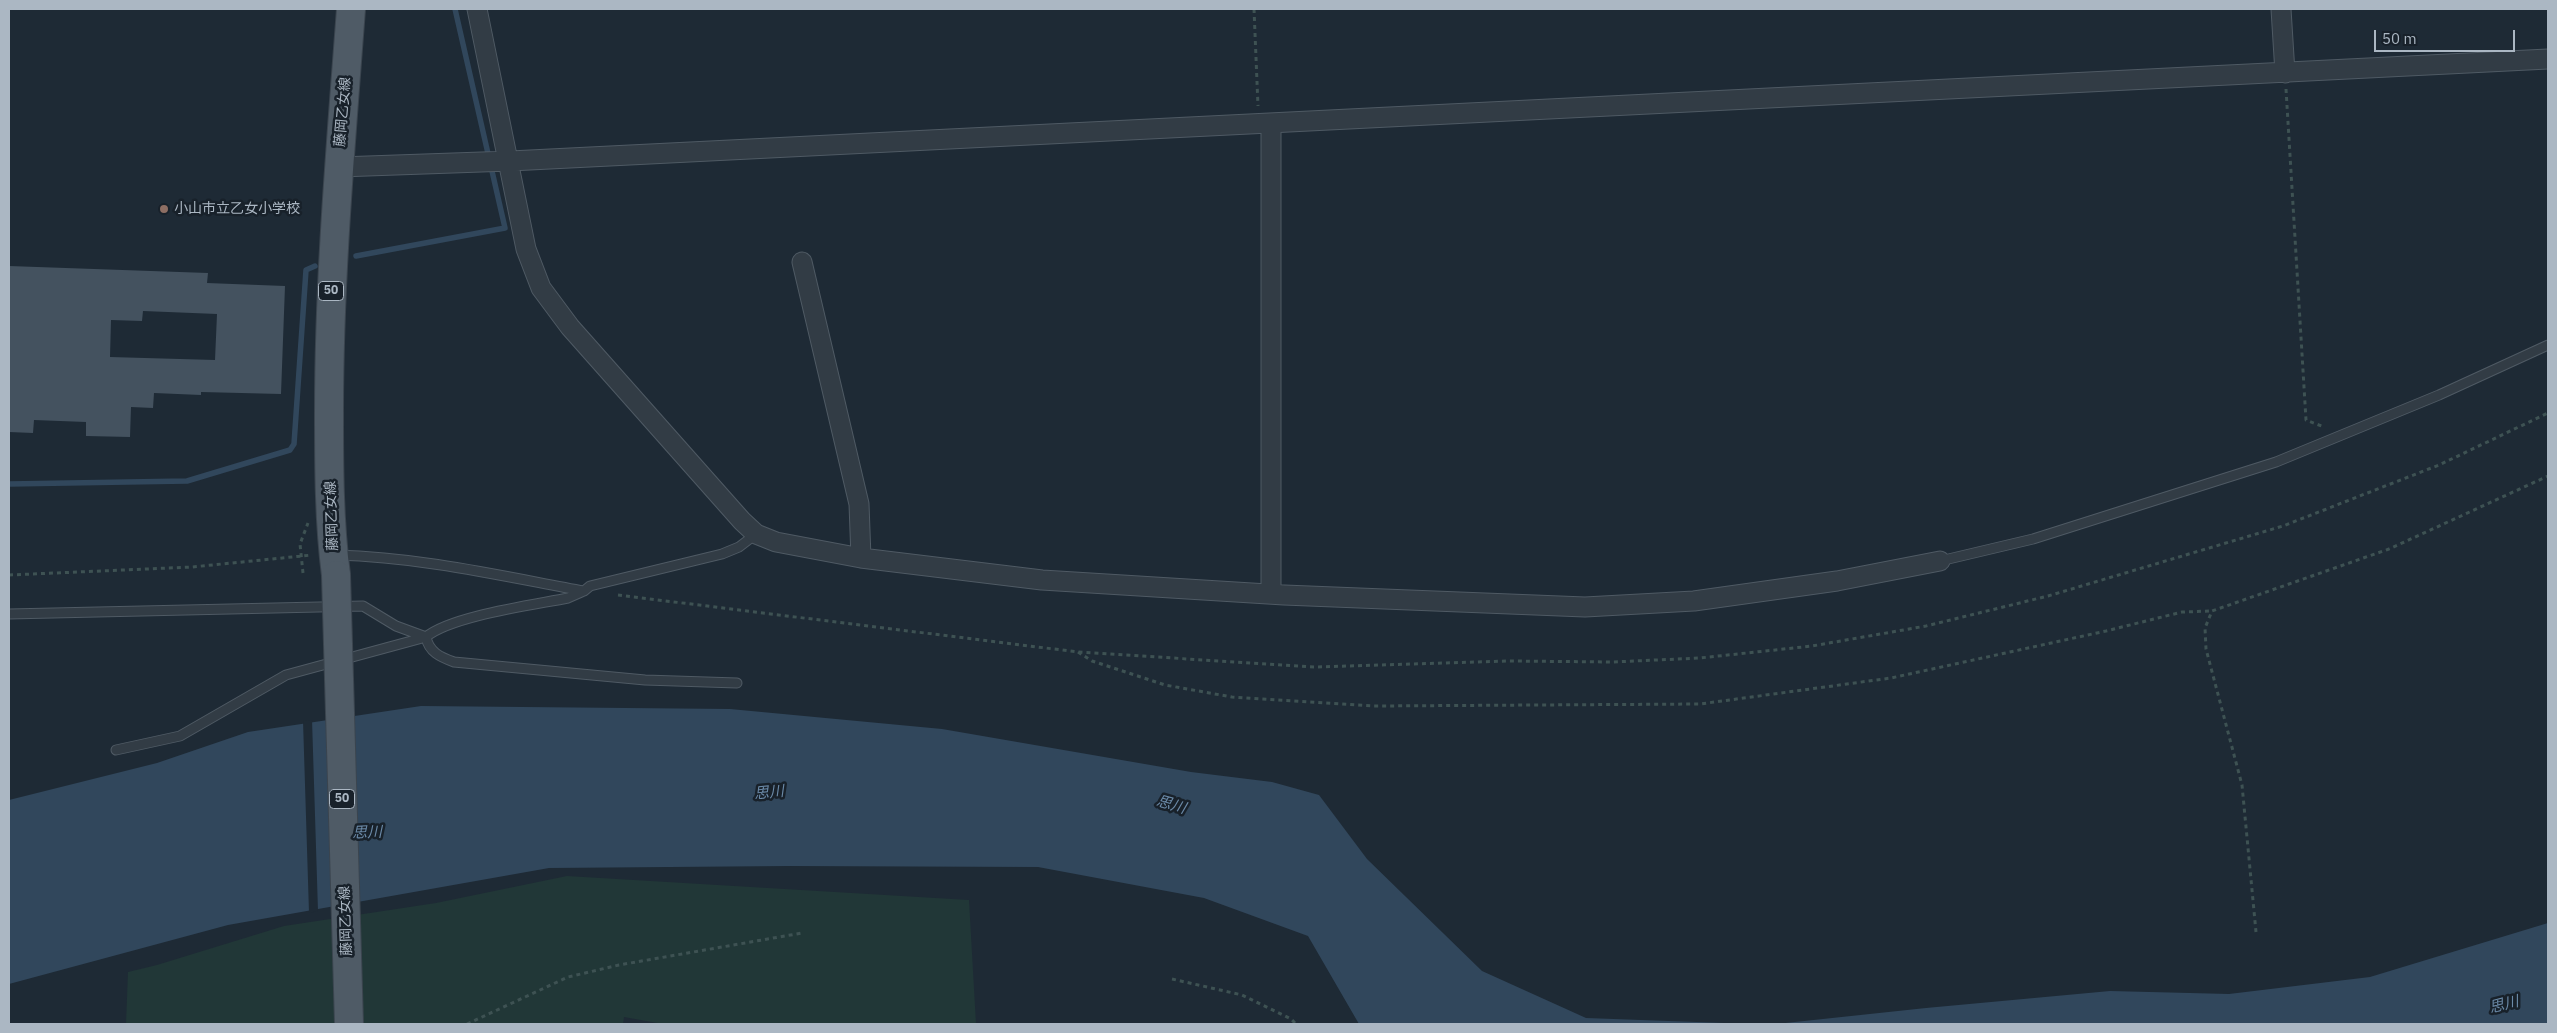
<!DOCTYPE html>
<html>
<head>
<meta charset="utf-8">
<style>
  body { margin:0 }
  #map { position:relative; width:2557px; height:1033px; overflow:hidden; background:#1e2a35; font-family:"IBM Plex Sans",sans-serif }
  canvas { display:block }
  .frame { position:absolute; inset:0; border:10px solid #abb7c3; pointer-events:none }
  .scale { position:absolute; left:2374px; top:30px; width:141px; height:22px; box-sizing:border-box; border:2px solid #abb7c3; border-top:0; padding-left:6px; font-size:15px; line-height:18px; white-space:nowrap; color:#abb7c3; -webkit-text-stroke:4px #18212a; paint-order:stroke }
</style>
</head>
<body>
<div id="map">
<canvas width="2557" height="1033"></canvas>
<div class="frame"></div>
<div class="scale">50 m</div>
</div>
<script>
const ctx = document.querySelector('canvas').getContext('2d');
ctx.lineJoin = 'round';
function fillPath(path, color) { ctx.fillStyle = color; ctx.fill(path, 'evenodd'); }
function stroke(path, color, width, dash) { ctx.strokeStyle = color; ctx.lineWidth = width; ctx.lineCap = dash ? 'butt' : 'round'; ctx.setLineDash(dash || []); ctx.stroke(path); }
function label(font, color, halo, rows, align = 'center') {
  ctx.font = font + ' "IBM Plex Sans","Noto Sans JP",sans-serif'; ctx.lineWidth = 5; ctx.setLineDash([]); ctx.textBaseline = 'middle'; ctx.strokeStyle = halo; ctx.fillStyle = color; for (const [text, x, y, turn = 0] of rows) {
    ctx.save(); ctx.translate(x, y); ctx.rotate((+turn || 0) * Math.PI / 180); ctx.textAlign = isNaN(turn) ? turn : align; if (halo) ctx.strokeText(text, 0, 0); ctx.fillText(text, 0, 0); ctx.restore();
  }
}
const green = new Path2D(`
  M567,876L969,900L976,1024H663L624,1017L623,1024H126L128,972L157,965L284,926L436,903Z`);
const water = new Path2D(`
  M421,706L730,709L942,729L1191,772L1272,782L1319,795L1367,859L1482,971L1586,1018L1752,1024H1359L1308,936L1204,898L1038,867L789,866L549,868L228,925L9,984V800L157,763L248,732Z
  M2548,923V1024H1776L1926,1008L2110,991L2229,994L2370,977Z`);
const pier = new Path2D(`
  M312,720L318,911L309,913L303,721Z`);
const stream = new Path2D(`
  M356,256L505,228L455,9
  M9,484L187,481L290,450L294,444L306,270L315,266`);
const building = new Path2D(`
  M9,266L208,273L207,283L285,286L281,394L201,392V395L154,393L153,408L131,407L130,437L86,436V422L34,420L33,433L9,432ZM143,311L217,314L215,360L110,357L111,320L142,321Z`);
const path = new Path2D(`
  M1254,9L1258,106
  M2286,89L2306,420L2324,427
  M303,573L300,544L308,523
  M9,575L192,567L312,555
  M618,595L1078,652L1314,667L1509,661L1613,662L1700,658L1812,646L1926,626L2048,596L2283,526L2439,465L2548,413
  M1078,652L1092,661L1165,685L1232,697L1374,706L1700,704L1891,678L2106,631L2182,612L2212,611
  M2256,932L2242,785L2206,649L2205,628L2212,611L2389,549L2548,476
  M1172,979L1242,995L1291,1019L1296,1024
  M467,1024L568,977L619,965L802,933`);
const service = new Path2D(`
  M336,555C420,557 502,576 584,591
  M1940,561L2033,539L2276,462L2439,395L2548,345
  M9,614L363,606L396,626L426,637
  M737,683L645,680L454,662C440,657 429,652 426,637C451,616 533,605 568,598L584,591L590,586L722,554L739,547L756,534
  M116,750L180,736L286,675L426,637`);
const minor = new Path2D(`
  M477,9L526,249L541,288L570,327L742,521L756,534L776,542L861,558L1042,580L1284,595L1585,607L1694,601L1837,581L1940,561
  M2281,9L2285,73
  M1271,124V594
  M339,167L510,161L2548,59
  M802,262L859,504L861,558`);
const primary = new Path2D(`
  M336,575C329,521 329,466 329,412C329,277 341,143 351,9`);
const primaryBridge = new Path2D(`
  M336,575L349,1024`);
const markers = [
  [164,209,5,"#8d6e63"]
];
const shields = [
  [331,291,25],
  [342,799,25]
];
const shieldNames = [
  ["50",331,291],
  ["50",342,799]
];
const streetNames = [
  ["藤岡乙女線",343,112,-85],
  ["藤岡乙女線",332,516,-92],
  ["藤岡乙女線",346,921,-92]
];
const poiNames = [
  ["小山市立乙女小学校",174,209]
];
const waterNames = [
  ["思川",769,793,-6],
  ["思川",1171,805,16],
  ["思川",367,833,-2],
  ["思川",2504,1005,-14]
];
fillPath(green, '#213737');
fillPath(water, '#31475c');
fillPath(pier, '#1e2a35');
stroke(stream, '#31475c', 5.5);
fillPath(building, '#44525f');
stroke(service, '#4f5a64', 11);
stroke(minor, '#4f5a64', 21);
stroke(primary, '#3b454f', 30);
stroke(path, '#3e5253', 3, [4, 4]);
stroke(service, '#323c45', 9);
stroke(minor, '#323c45', 19);
stroke(primary, '#4f5b66', 28);
stroke(primaryBridge, '#3b454f', 30, []);
stroke(primaryBridge, '#4f5b66', 28);
for (const [x, y, r, color] of markers) { const dot = new Path2D(); dot.arc(x, y, r, 0, 2 * Math.PI); ctx.fillStyle = color; ctx.fill(dot); stroke(dot, '#18212a', 2); }
for (const [x, y, w] of shields) { const box = new Path2D(); box.roundRect(x - w / 2, y - 9.5, w, 19, 4); ctx.fillStyle = '#18212a'; ctx.fill(box); stroke(box, '#abb7c3', 1); }
label('bold 12px', '#abb7c3', null, shieldNames);
label('14px', '#abb7c3', '#18212a', streetNames);
label('14px', '#abb7c3', '#18212a', poiNames, 'left');
label('italic 15px', '#6b8aa8', '#18212a', waterNames);
</script>
</body>
</html>
